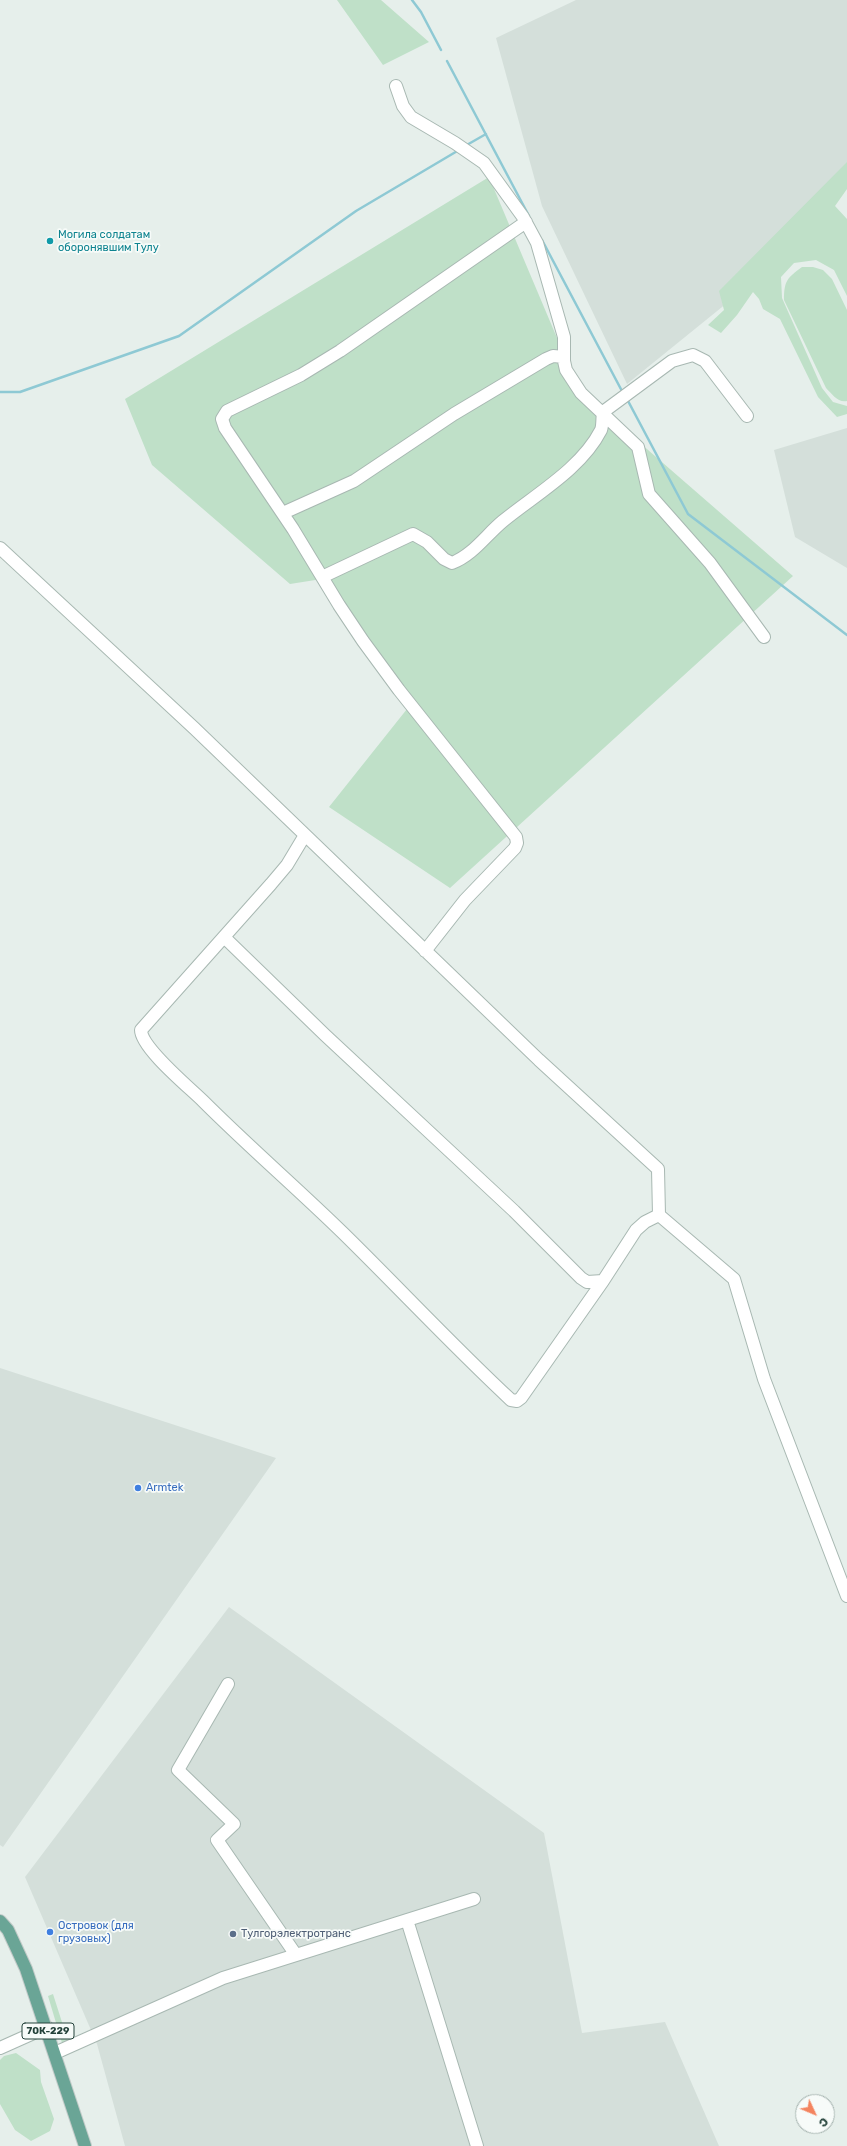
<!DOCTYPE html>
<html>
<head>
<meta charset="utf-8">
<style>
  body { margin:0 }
  #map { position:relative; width:847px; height:2146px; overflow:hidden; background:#e6efeb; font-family:Rubik,sans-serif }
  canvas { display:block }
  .north { position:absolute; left:795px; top:2094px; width:40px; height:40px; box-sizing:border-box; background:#f7fbf9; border:1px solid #a3b1ad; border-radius:50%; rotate:134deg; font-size:11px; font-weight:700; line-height:16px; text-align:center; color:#24423a }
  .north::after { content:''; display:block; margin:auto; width:14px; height:18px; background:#f4845f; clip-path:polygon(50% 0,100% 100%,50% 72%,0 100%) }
</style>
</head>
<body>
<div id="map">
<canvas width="847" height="2146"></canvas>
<div class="north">С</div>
</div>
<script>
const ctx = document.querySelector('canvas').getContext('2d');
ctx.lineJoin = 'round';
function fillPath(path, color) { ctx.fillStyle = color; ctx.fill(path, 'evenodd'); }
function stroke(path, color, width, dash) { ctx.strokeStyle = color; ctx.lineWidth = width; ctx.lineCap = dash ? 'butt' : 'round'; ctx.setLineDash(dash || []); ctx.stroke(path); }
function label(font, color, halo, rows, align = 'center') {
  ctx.font = font + ' Rubik,sans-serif'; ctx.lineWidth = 3.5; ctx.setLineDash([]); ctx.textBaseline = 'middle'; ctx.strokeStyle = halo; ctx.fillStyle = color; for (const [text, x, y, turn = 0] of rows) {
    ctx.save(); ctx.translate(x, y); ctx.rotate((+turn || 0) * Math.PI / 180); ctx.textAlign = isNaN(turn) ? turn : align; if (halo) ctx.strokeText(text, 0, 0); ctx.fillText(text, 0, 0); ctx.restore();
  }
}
const built = new Path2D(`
  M576,0H847V184L727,303L627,384L542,206L496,38Z
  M847,428V568L795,537L774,450Z
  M0,1368L276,1458L3,1847L0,1845Z
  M229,1607L544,1833L582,2033L665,2022L719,2146H125L97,2044L25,1877Z`);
const green = new Path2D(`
  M337,0H381L429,42L383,65Z
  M847,162V189L835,206L847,219V296L834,270L816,260L794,263L781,277L782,298L822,388L833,402L847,406V414L837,417L818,397L780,319L763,309L759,299L753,292L737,315L721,333L708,325L724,310L719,291Z
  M489,177L579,390L793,576L450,888L329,807L407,709L328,578L290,584L152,465L125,399Z
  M802,267H813L823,270L832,279L847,310V401C838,403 832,394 826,388L784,300C784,281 787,278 802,267Z
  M53,1994L68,2041L62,2043L48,1996Z
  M16,2053L40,2070L41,2082L54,2119L50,2131L31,2141L15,2130L0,2104V2060L4,2056Z`);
const stream = new Path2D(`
  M412,0L421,12L441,50
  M447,61L529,216
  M465,146L486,134
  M542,240L623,393
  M0,392H20L179,336L356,211L459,150
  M627,399L688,514L847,635`);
const minor = new Path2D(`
  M396,86L403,106L411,117L455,143L484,163L523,217L537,243L564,337V361L566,370L581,393L638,447L649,494L710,563L764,637
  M603,412L672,361L693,355L705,361L747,416
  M283,513L354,481L454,414L546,359L553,356L564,357
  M0,548L194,728L539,1060L658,1169L659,1215L734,1279L764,1379L847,1596
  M322,577L413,534L427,542L444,559L452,563C473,555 486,535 503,521C536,494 581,469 601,430C603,425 602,417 603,412
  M305,835L287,865L271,884L141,1030C141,1048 190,1088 203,1101C249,1147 298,1189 344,1234C400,1289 454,1347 511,1400L517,1401L521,1398L603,1281L636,1230L645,1222L659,1215
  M224,937L325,1035L514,1211L581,1278L587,1282L603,1281
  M425,951L465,900L515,848L517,843L516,837L399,690L363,641L339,605L293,529L225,428L222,419L227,411L301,375L340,351L526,222
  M228,1684L178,1770L234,1824L217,1840L296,1955
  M407,1920L477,2146
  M0,2048L47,2027
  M55,2053L223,1978L474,1899`);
const major = new Path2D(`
  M0,1921L8,1930L26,1969L85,2146`);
const markers = [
  [50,241,4,"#0f9aa8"],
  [138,1488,4,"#3f7fe0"],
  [50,1932,4,"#3f7fe0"],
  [233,1934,4,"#5c6f8a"]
];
const shields = [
  [48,2031,52]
];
const shieldNames = [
  ["70К-229",48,2031]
];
const cultureNames = [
  ["Могила солдатам",58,235],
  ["оборонявшим Тулу",58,248]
];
const shopNames = [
  ["Armtek",146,1488],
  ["Островок (для",58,1926],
  ["грузовых)",58,1939]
];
const serviceNames = [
  ["Тулгорэлектротранс",241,1934]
];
fillPath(built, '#d4dfda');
fillPath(green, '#bfe0c8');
stroke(stream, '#8ec9d4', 2.5);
stroke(minor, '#a8b8b2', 14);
stroke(major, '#c2cac8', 14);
stroke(minor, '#fff', 12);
stroke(major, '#6aa596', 12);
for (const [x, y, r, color] of markers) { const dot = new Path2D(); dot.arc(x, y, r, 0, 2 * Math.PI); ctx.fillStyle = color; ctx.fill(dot); stroke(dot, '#f7fbf9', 1.5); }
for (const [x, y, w] of shields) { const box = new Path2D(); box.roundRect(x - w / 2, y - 8, w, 16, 3); ctx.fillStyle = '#f7fbf9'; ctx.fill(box); stroke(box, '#24423a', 1); }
label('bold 10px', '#24423a', null, shieldNames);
label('11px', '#0d838f', '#f7fbf9', cultureNames, 'left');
label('11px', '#366cbe', '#f7fbf9', shopNames, 'left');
label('11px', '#4e5e75', '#f7fbf9', serviceNames, 'left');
</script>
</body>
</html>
